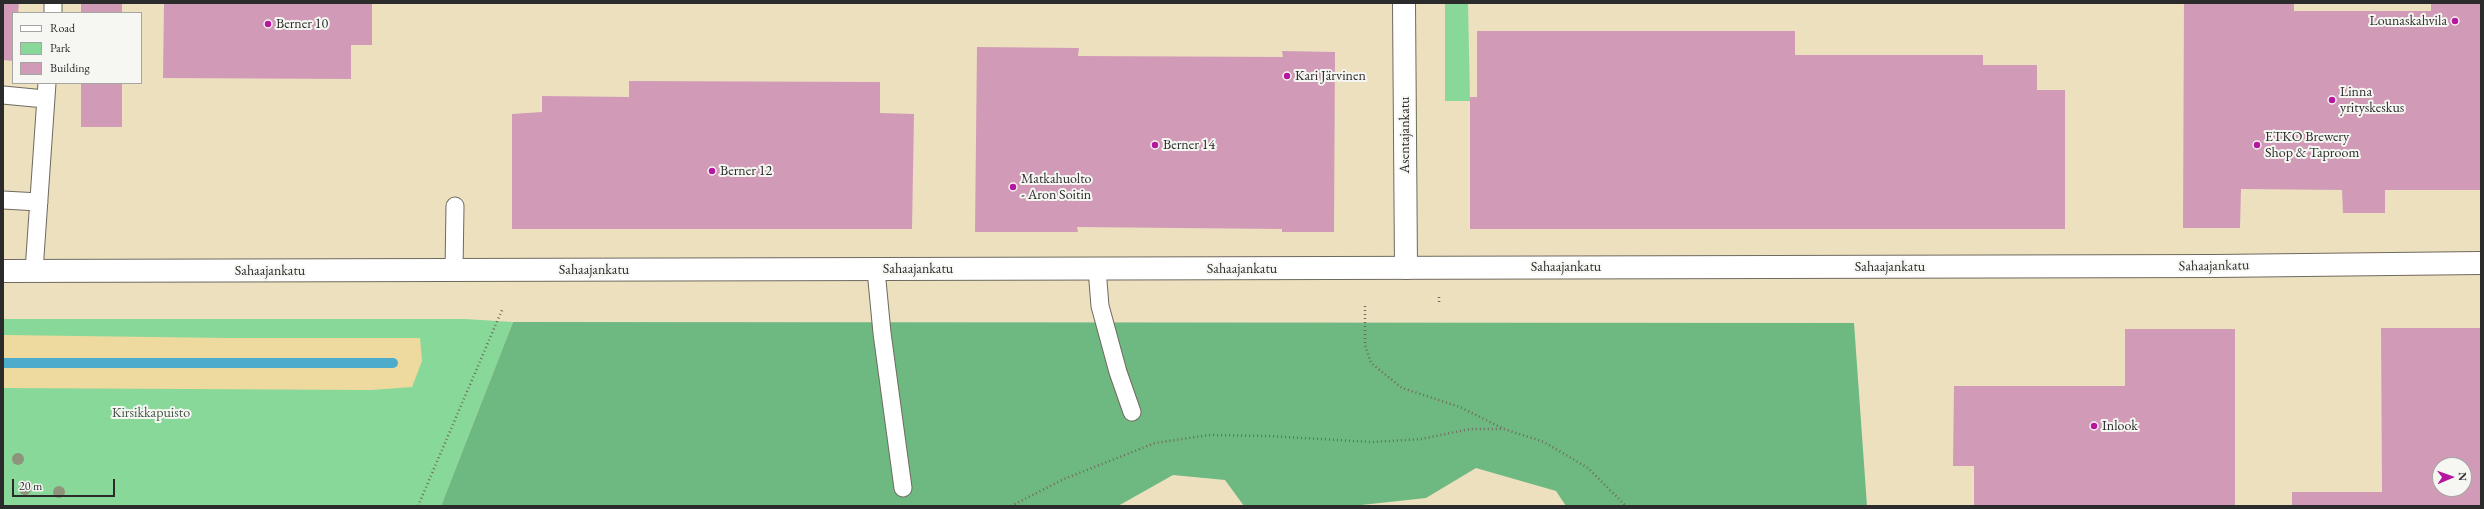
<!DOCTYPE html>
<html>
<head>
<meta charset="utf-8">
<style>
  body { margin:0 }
  #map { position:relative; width:2484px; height:509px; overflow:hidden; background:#ece0bf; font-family:"EB Garamond",serif }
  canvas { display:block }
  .frame { position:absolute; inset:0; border:4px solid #2b2b2b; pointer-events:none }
  .legend { position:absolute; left:12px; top:12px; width:130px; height:72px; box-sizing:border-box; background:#f6f6f2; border:1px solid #a5a5a2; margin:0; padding:5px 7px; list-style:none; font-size:12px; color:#2b2b2b }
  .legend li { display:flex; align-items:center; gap:8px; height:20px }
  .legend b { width:20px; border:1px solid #a5a5a2 }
  .north { position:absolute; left:2432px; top:457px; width:40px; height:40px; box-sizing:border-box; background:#f6f6f2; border:1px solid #a5a5a2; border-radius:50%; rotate:88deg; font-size:11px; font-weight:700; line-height:16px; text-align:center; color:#2b2b2b }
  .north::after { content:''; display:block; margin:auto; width:14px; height:18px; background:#b5179e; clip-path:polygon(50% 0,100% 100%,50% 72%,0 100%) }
  .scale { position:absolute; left:12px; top:479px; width:103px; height:18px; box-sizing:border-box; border:2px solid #2b2b2b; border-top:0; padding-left:5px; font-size:12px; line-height:14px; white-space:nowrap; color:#2b2b2b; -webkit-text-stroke:3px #f6f6f2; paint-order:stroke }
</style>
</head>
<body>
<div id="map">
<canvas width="2484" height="509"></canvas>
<div class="frame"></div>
<ul class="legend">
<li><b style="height:5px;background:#fff"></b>Road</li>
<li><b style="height:11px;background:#88d999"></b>Park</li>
<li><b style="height:11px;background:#d19bb7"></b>Building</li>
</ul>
<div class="north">N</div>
<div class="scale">20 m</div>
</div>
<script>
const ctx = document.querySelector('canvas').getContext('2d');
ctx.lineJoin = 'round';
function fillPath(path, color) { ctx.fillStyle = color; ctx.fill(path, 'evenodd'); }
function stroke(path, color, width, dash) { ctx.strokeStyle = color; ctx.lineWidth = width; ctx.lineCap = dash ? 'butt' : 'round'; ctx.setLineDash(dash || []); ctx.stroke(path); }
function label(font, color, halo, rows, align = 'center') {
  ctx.font = font + ' "EB Garamond",serif'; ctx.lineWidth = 4; ctx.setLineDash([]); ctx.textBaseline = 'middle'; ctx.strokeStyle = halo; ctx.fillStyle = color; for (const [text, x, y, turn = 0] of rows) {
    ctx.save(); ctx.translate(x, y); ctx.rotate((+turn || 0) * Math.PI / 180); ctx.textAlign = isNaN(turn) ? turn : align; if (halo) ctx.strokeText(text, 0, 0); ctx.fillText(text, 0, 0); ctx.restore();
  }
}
const green = new Path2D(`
  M1445,3H1468L1470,101H1445Z
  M3,319H465L513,322L441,506H3Z`);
const forest = new Path2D(`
  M513,322L1854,323L1867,506H1566L1556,491L1476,468L1426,498L1352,506H1244L1225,480L1173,475L1118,506H441Z`);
const sand = new Path2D(`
  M3,335L226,338H420L422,361L412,387L371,390L3,388Z`);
const stream = new Path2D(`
  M3,363H393`);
const building = new Path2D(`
  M3,3H19L18,13H13V61L3,60Z
  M81,3H122V13H81Z
  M164,3H372V45H351V79L163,78Z
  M2184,3H2294V11H2431V3H2481V190H2385V213H2343L2342,190L2241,189L2240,228H2183Z
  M1477,31H1795V55H1983V65H2037V90H2065V229H1470V97H1477Z
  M977,47L1079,48L1078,56L1283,57L1282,51L1335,52L1334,232H1282V229L1077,227L1078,232H975Z
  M629,81L880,82V113L914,114L912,229H512V114L542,112V96L629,97Z
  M81,83H122V127H81Z
  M2381,328H2481V506H2292V492H2382ZM2440,465H2464V489H2440Z
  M2125,329H2235V506H1974V466H1953L1954,386H2125Z`);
const path = new Path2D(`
  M1439,297V305
  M1365,306V345L1371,363L1402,388L1460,407L1504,429L1544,442L1588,468L1626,506
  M418,506L502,310
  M1011,506L1064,479L1155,443L1209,435L1268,436L1372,442L1421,439L1470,429H1504`);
const lane = new Path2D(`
  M53,13V3
  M3,95L45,99
  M3,200L39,202
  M1097,269L1100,306L1118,372L1132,412
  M454,270L455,206
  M876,270L882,333L903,488
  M34,271L47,83`);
const street = new Path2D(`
  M1404,3L1406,268`);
const secondary = new Path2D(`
  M3,271L2215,266L2481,263`);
const trees = [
  [18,459],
  [25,489],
  [59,492]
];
const markers = [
  [2455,21,4,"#b5179e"],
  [268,24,4,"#b5179e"],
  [1287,76,4,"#b5179e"],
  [2332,100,4,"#b5179e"],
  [1155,145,4,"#b5179e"],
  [2257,145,4,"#b5179e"],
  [712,171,4,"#b5179e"],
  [1013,187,4,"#b5179e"],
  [2094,426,4,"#b5179e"]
];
const poiNames = [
  ["Lounaskahvila",2447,21,"right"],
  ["Berner 10",276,24],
  ["Kari Järvinen",1295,76],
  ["Linna",2340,92],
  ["yrityskeskus",2340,108],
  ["ETKO Brewery",2265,137],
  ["Shop & Taproom",2265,153],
  ["Berner 14",1163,145],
  ["Berner 12",720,171],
  ["Matkahuolto",1021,179],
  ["- Aron Soitin",1021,195],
  ["Inlook",2102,426]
];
const streetNames = [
  ["Asentajankatu",1405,135,-90],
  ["Sahaajankatu",2214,266,-1],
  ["Sahaajankatu",1566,267],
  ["Sahaajankatu",1890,267],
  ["Sahaajankatu",918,269],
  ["Sahaajankatu",1242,269],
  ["Sahaajankatu",594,270],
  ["Sahaajankatu",270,271]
];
const parkNames = [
  ["Kirsikkapuisto",151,413]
];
fillPath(green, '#88d999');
fillPath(forest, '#6eb981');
fillPath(sand, '#eeda9e');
stroke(stream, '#4daccc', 10);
fillPath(building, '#d19bb7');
stroke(lane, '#6f6a5f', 19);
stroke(street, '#6f6a5f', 24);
stroke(secondary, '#6f6a5f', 24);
stroke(path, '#6f6a5f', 2.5, [1, 3]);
stroke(lane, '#fff', 17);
stroke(street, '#fff', 22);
stroke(secondary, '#fff', 22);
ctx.fillStyle = '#8e947c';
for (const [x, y] of trees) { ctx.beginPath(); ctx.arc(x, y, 6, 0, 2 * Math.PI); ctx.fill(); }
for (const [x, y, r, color] of markers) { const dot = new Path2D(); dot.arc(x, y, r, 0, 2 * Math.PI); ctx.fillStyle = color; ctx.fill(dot); stroke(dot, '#f6f6f2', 1.5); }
label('14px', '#2b2b2b', '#f6f6f2', poiNames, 'left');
label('14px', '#2b2b2b', '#f6f6f2', streetNames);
label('14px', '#425646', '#f6f6f2', parkNames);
</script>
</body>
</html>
